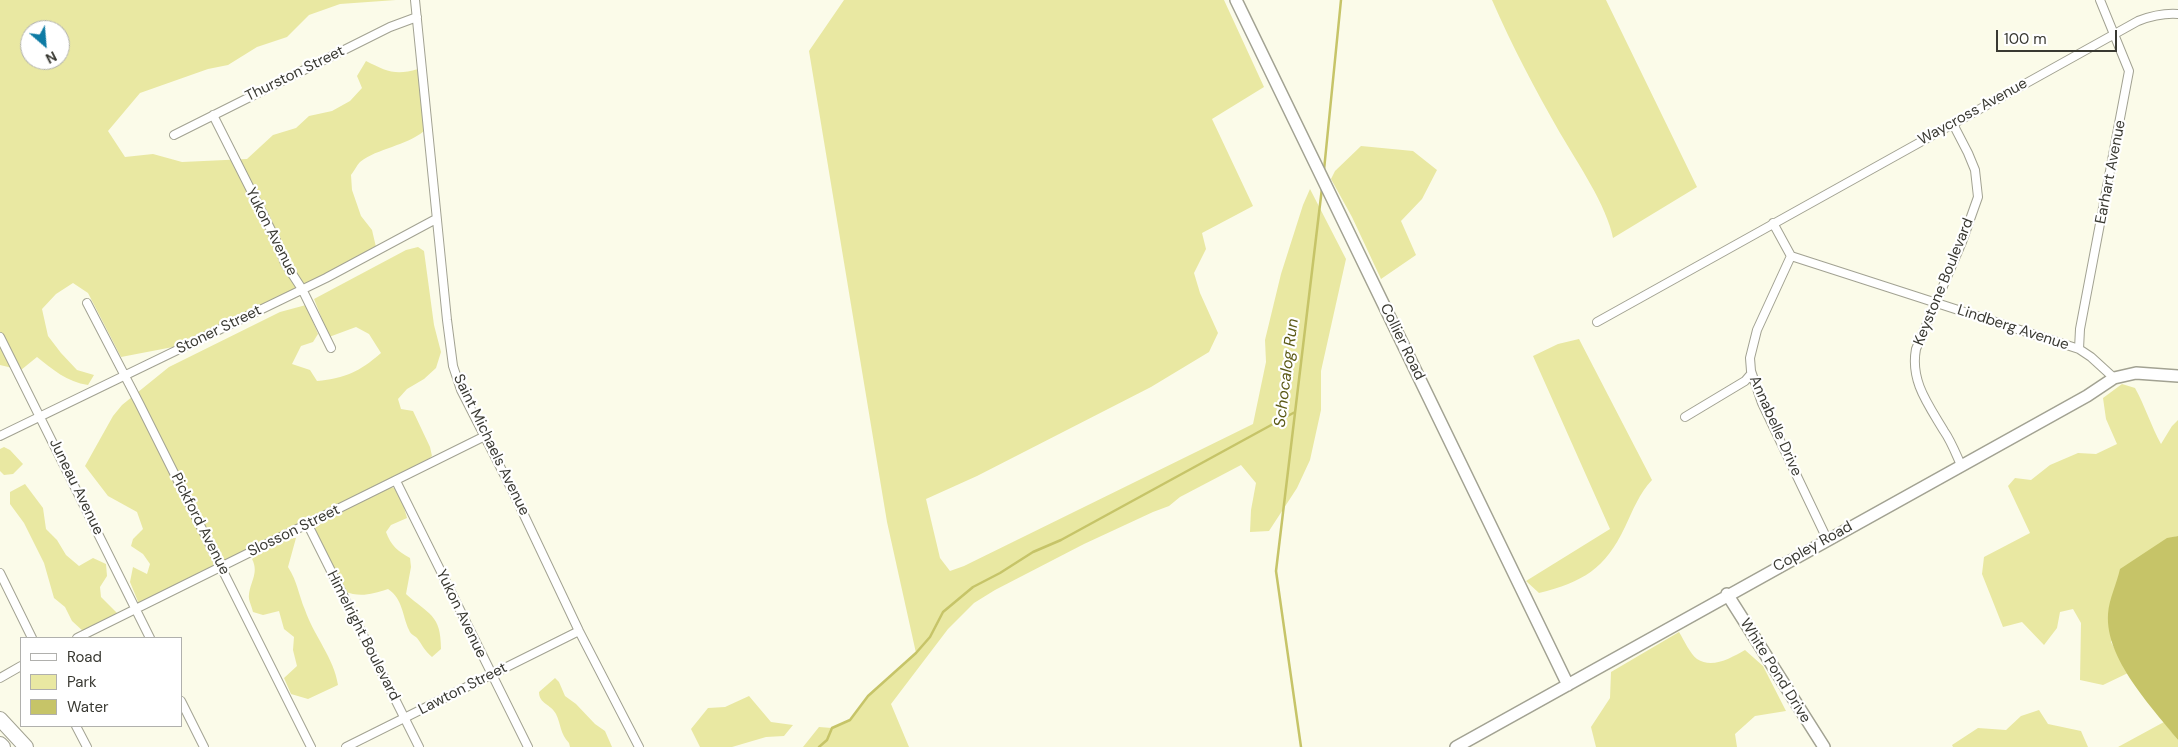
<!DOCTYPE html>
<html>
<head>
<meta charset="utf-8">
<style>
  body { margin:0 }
  #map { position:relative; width:2178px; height:747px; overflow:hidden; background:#fbfbe9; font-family:"DM Sans",sans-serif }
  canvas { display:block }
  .legend { position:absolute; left:20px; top:637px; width:162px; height:90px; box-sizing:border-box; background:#fff; border:1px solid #b0b0ad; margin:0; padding:6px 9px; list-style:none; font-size:15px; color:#393932 }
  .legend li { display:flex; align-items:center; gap:10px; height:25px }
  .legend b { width:25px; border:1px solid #b0b0ad }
  .north { position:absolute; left:20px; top:20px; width:50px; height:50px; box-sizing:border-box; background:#fff; border:1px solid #b0b0ad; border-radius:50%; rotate:153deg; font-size:14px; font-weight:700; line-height:20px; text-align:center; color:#393932 }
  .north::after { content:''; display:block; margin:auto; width:18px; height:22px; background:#0e7ba4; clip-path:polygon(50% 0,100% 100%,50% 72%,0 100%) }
  .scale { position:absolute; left:1996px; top:30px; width:121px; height:22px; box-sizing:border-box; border:2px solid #393932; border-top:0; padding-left:6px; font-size:15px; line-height:18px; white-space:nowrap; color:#393932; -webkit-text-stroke:4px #fff; paint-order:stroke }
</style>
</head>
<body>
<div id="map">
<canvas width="2178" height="747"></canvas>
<ul class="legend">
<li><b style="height:6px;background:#fff"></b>Road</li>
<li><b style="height:14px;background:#e9e8a2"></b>Park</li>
<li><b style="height:14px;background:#c6c468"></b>Water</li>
</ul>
<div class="north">N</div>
<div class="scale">100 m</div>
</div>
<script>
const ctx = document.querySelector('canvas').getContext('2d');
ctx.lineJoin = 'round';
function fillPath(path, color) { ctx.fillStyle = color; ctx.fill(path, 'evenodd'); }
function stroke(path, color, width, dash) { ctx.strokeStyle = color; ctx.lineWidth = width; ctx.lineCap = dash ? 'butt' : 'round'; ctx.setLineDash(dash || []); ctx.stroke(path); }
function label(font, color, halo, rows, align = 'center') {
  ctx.font = font + ' "DM Sans",sans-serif'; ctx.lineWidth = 4.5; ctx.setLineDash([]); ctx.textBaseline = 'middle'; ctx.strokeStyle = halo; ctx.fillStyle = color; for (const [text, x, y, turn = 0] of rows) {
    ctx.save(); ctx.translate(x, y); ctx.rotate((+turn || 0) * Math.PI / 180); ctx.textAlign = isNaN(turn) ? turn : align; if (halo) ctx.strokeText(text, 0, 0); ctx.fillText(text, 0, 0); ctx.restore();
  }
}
const green = new Path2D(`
  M0,0H396L340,4L309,15L287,37L257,47L228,65L208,69L140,93L108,131L125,157L153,154L182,162L247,159L273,135L296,128L309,116L332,111L350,101L362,88L357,76L366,61C386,71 395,76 418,69L424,131C406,146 378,148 360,162C357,165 354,171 351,175L352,190L361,216L372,230L376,247L322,276L204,334L173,347L121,357L88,293L73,283L56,294L42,309L48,336L61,353L77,370L94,375L88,385C67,382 52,369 37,357L21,370L0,365ZM30,30H60V60H30Z
  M844,0H1224L1264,87L1212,119L1253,206L1202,233L1206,249L1194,273L1200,293L1218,333L1209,352L1151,387L977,476L926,499L940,558L950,571L964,566L1253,424L1266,362L1265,340L1281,274L1303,205L1310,189L1346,259L1321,371V410L1310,460L1297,488L1269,531L1250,532L1251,510L1256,483L1241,465L1180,497L1169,506L1153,512L1084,544L995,590L974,603L948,629L891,704L909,747H803L819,727L832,728L850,720L868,696L916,653L887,522L809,51Z
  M1492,0H1606L1697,187L1613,238C1607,206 1577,162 1560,133C1535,89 1512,46 1492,0Z
  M1361,146L1413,151L1437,170L1422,199L1401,221L1416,255L1381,279L1352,217L1331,179L1335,171Z
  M418,247L424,251L434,325L441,352L436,368L424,379L407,389L398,399L401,409L413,411L430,447L432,456L424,463L139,604L130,582L133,567L147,574L150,564L143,554L131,546L133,539L143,529L137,512L108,496L85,466L113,416L122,405L169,367L280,312L306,305L318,334L313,342L301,346L292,364L310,370L317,381C346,378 359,372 381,353L369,334L356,327L329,337L314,299L406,250Z
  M1579,339L1652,480C1639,494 1633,510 1625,527C1605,569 1583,582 1539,593L1526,581L1610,529L1533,356L1558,344Z
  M2122,384L2135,388C2145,406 2151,426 2161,444L2172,426L2178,420V536L2167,539L2111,642L2128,673L2103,685L2080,680L2081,623L2073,609L2060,612L2057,628L2044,645L2022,622L2003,627L1982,574L1984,557L2030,533L2008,486L2015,478L2031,480L2050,465L2078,453L2096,454L2117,444L2106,419L2103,398Z
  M4,447L10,450L23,464L13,474L4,475L0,471V449Z
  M25,484L43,508L46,529L57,540L66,555L79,566L93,558L106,564L107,576L100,587L101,597L118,614L84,632L72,621L65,607L54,598L44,563L24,523L10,504V492Z
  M390,487L394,488L403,504L407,518L391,525L386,532C391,546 398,551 410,558L411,567L406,594C429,615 441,614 441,649L432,657C424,650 423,646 417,638C414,635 411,635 409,630C402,615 403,599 388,589C372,594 360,598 344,591L317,534L315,528L328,519Z
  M289,538H296L288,567C298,583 298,593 305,610C314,636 334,658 338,685L308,699L291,694L284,678L297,666L293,650L294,637L284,629L279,611L263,615L253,612C252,608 250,603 249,599C248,584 260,574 252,559L267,548Z
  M1679,632C1684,640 1690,654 1697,659C1712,669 1731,658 1745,650L1763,666L1786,711L1755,716L1735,734L1737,747H1596L1591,727L1610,698L1611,672Z
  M555,678L559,682L565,696L576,704L595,724L605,731L612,747H570L569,743C560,734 561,724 556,714C551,704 539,704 539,692Z
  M749,696L771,722L793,725L784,736L766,737L732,747H700L691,729L708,708L725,707Z
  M2039,710L2048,724L2081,731L2088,747H1953L1952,745L1978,728L2006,730L2021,716Z
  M2164,722L2178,740V747H2118Z`);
const water = new Path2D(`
  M2178,536V740C2152,707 2105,659 2108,614C2109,599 2117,583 2120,569L2167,538Z`);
const stream = new Path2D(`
  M1324,170L1341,0
  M819,747L827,740L832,728L850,720L868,696L916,653L930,637L943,612L973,587L1000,573L1033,552L1061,540L1295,412
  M1301,747L1276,571L1322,188`);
const street = new Path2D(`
  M415,0L447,320L453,366L461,390L515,496L579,631L639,747
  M213,115L275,238L285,263L302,289L331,348
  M1953,124L1968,153L1975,170L1978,197L1962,242L1916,349C1910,381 1928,404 1944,431C1951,441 1956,454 1961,465
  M174,135L390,27L417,17
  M1773,223L1791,256
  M1791,256L2079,349L2091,357L2114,378
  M1791,256L1757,330L1750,358L1751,371L1762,403L1827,539
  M87,303L139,403L311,747
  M1597,322L2138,21C2151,16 2164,13 2178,14
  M0,337L150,638
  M2079,349L2080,329L2129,71L2100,0
  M1685,417L1745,381L1751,374
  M0,436L326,278L436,219
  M396,481L528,747
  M308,525L419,747
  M0,573L32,638
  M77,638L483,437
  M0,678L21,666
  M181,701L204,747
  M76,726L87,747
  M346,747L579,631`);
const secondary = new Path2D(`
  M1236,0L1568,685
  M1727,594L1824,747
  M1456,747L2087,396L2114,378L2136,373L2178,376`);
const highway = new Path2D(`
  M0,719L26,747
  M0,744L3,747`);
const streetNames = [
  ["Thurston Street",295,74,-26],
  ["Waycross Avenue",1973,112,-29],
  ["Earhart Avenue",2111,172,-79],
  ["Yukon Avenue",271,232,63],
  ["Keystone Boulevard",1944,282,-68],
  ["Lindberg Avenue",2013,328,18],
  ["Stoner Street",219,330,-26],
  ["Collier Road",1402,342,64],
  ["Annabelle Drive",1775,426,66],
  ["Saint Michaels Avenue",491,445,64],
  ["Juneau Avenue",76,487,64],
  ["Pickford Avenue",200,524,63],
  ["Slosson Street",294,531,-26],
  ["Copley Road",1813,547,-29],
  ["Yukon Avenue",461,614,64],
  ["Himelright Boulevard",363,636,63],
  ["White Pond Drive",1775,671,58],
  ["Lawton Street",463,689,-27]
];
const waterNames = [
  ["Schocalog Run",1287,373,-83]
];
fillPath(green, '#e9e8a2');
fillPath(water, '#c6c468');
stroke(stream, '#c6c468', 2.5);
stroke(street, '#a2a292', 10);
stroke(secondary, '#a2a292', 14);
stroke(highway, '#a2a292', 16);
stroke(street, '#fff', 8);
stroke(secondary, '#fff', 11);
stroke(highway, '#fff', 14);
label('15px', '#393932', '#fff', streetNames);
label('italic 16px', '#5c5a16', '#fff', waterNames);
</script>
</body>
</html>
